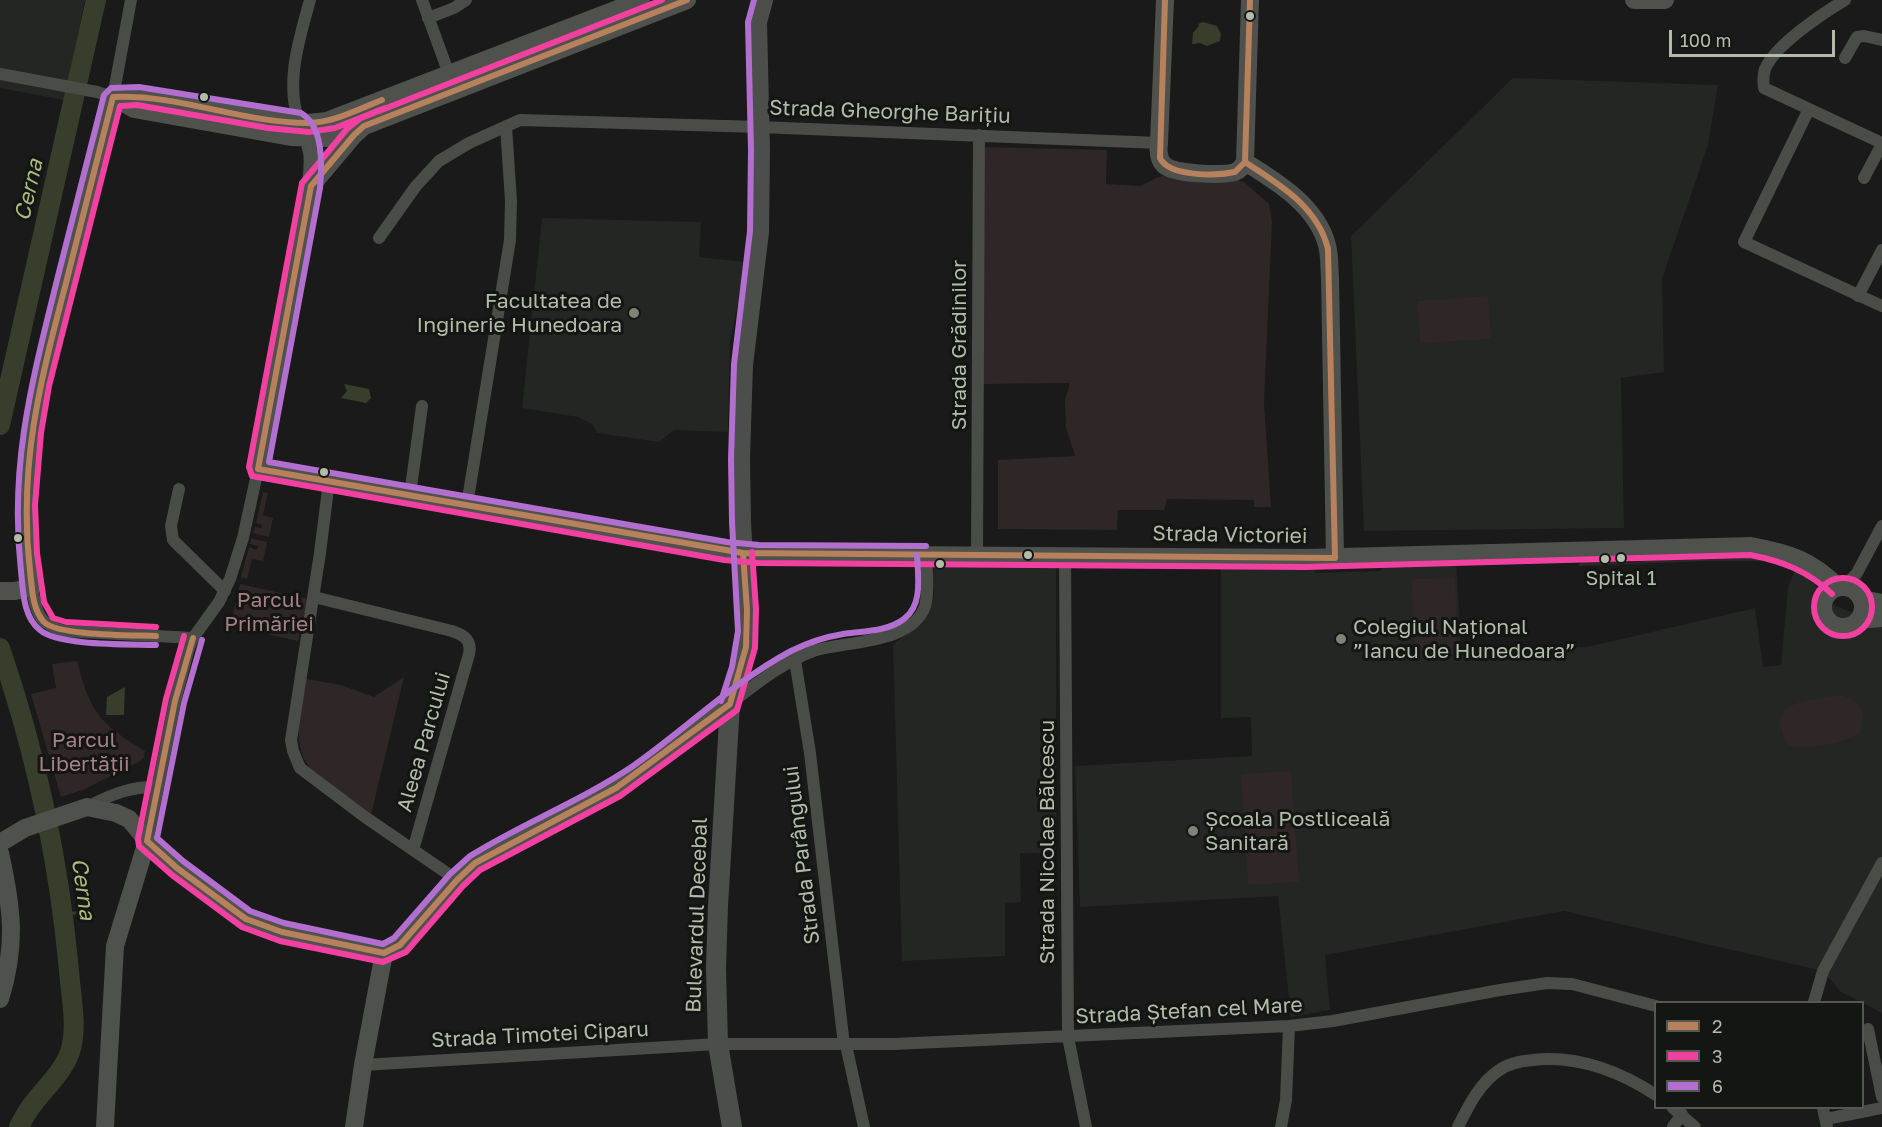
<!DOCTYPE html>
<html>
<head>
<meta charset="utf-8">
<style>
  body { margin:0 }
  #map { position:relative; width:1882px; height:1127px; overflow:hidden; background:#191a19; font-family:"Golos Text",sans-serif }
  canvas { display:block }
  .legend { position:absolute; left:1654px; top:1001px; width:210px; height:108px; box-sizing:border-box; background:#141613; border:2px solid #54584f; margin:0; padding:8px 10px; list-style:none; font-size:18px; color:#b3bbaa }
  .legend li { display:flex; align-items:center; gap:12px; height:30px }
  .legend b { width:30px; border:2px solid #54584f }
  .scale { position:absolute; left:1669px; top:30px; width:166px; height:27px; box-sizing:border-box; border:3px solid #b3bbaa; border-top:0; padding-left:8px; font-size:18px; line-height:21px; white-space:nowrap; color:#b3bbaa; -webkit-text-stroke:4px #141613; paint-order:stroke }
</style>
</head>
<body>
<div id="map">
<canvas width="1882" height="1127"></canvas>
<ul class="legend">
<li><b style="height:8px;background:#b6815c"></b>2</li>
<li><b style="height:8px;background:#f240a1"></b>3</li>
<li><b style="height:8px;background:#b36fd0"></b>6</li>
</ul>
<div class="scale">100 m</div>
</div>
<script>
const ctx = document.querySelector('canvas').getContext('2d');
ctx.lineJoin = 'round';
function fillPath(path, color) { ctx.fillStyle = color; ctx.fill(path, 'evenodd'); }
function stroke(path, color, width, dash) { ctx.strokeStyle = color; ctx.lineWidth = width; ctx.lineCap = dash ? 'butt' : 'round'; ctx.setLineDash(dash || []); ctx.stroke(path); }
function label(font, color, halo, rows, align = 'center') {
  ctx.font = font + ' "Golos Text",sans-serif'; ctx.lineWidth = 6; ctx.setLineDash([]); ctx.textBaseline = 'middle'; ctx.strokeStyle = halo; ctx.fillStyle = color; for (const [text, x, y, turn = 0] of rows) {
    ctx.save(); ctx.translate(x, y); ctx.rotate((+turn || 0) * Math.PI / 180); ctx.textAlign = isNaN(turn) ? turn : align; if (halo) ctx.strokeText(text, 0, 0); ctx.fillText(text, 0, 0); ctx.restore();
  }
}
const built = new Path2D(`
  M0,0H85L64,100L0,88Z
  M1513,78L1718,85L1708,145L1662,279L1664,372L1621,378L1624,528L1364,531L1351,236Z
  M542,218L701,222L699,257L746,262L730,343L728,432L674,430L659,442L597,433L592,424L578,417L522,408Z
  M1456,559L1461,648L1587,647L1755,608L1763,667L1781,665L1788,587L1799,562L1806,569L1824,601L1870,620L1882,622V1013L1841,992L1823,971L1564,911L1325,955L1330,1010L1291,1017L1278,896L1080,907L1075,766L1252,756L1251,717L1221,718V564H1315V573L1381,571V561Z
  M934,564H1056V853H1020L1021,902L1005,903V956L902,961L893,644L924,622L934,596Z`);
const green = new Path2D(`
  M984,147L1107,150L1106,184L1141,186L1156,178L1172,174L1233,178L1244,182L1269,204L1272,222L1264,402L1271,507H1254V500L1167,499L1164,510H1118L1117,530L998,529V460L1075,456L1066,428L1065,400L1070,383L982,384Z
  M1488,296L1491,339L1420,343L1417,301Z
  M263,492L268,493L263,515L273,518L269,537L253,533L255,527L261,528L262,525L256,523Z
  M251,538L267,542L263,561L252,559L247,579L241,577L249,547L257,550L258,546L250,544Z
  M1726,554L1770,561H1709L1578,566L1583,559L1608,557C1619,566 1642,564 1653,556Z
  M1455,578L1458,655L1415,657L1412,579Z
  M240,584L308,599L298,641L230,626Z
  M77,661C90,712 100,724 145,751L144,757L140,761L85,789L61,797L31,694L56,688L52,664Z
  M404,677L371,815L310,768C290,743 302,709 306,679L341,685L374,697Z
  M1841,695C1862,701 1868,714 1859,734C1840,744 1811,749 1789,746C1761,699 1809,701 1841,695Z
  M1291,771L1299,882L1248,885L1241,774Z`);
const water = new Path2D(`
  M1203,22L1217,26L1221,34L1220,41L1207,46L1200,43L1192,44L1193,33L1199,26L1198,24Z
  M344,384L369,389L371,398L366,403L341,398L347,391Z
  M125,687L124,715H106L107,697Z`);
const stream = new Path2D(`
  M64,914L85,912`);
const river = new Path2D(`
  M0,425L96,0
  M0,648C36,753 59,860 69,971C71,998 78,1027 70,1052C63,1072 45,1088 33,1104C27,1111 23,1119 19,1127`);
const street = new Path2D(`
  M422,0L449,74
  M1845,0C1823,13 1775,45 1765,69C1763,75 1763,81 1764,88L1882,143
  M428,18L454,8L466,0
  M1845,58L1857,37L1864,36L1882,40
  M0,74L97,92L113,97L131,0
  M1809,109L1744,242L1882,306
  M299,122C285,82 299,40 310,0
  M1864,178L1882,144
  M379,238L416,186L439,161L469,143L520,120L759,127L1159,143
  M1858,296L1882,250
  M329,481L320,553L291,740L293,751L300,768L365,817L457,880
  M179,489L171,526L173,540L225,591
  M410,495L422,406
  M467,505L510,240L511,201L506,126
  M977,555L979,135
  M1065,556L1068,1037L1086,1127
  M32,587C36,612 38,624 64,631L193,638
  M1844,587L1857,573L1882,526
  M314,597L452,631C464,635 472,640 469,654L413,850
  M795,660L810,753L844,1045
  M731,703C756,684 783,662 813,651C845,641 913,644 925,606C929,590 927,571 926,555
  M87,807C110,795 131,786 158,787
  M147,841L175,701L188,651L193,638L219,602L230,579L243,538L258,469
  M1814,1002L1823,971L1882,863
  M1868,1029L1882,1097
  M846,1045L864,1127
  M363,1065L718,1044H894L1289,1026L1333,1021L1500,990L1547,983L1572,984L1656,1006
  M1673,1108L1695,1127
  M1823,1108L1827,1127
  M1826,1119L1882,1108
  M1281,1127L1286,1100L1289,1026
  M1458,1127C1468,1107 1479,1084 1498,1071C1508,1063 1521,1061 1533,1060C1577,1055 1619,1071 1656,1095
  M1673,1127L1682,1114`);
const secondary = new Path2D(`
  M1165,0L1159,143C1158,151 1158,159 1164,165C1174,174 1222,176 1235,172C1240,170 1242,167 1245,162L1250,0
  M1634,0H1665
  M113,97L138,96L270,119L309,123L327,121L641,0
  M113,97L134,109L291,137L327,138L358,128
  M299,122C315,149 314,155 311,186L258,469L726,551L759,554L1306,558L1751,546C1789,553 1811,560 1838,587
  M1245,162C1277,182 1317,206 1327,245C1330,256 1329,267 1330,278L1335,558
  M311,186L354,135L364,126L687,0
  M1823 607a20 20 0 1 1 40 0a20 20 0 1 1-40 0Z
  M0,591H15L32,587C23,519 27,452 40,384L113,97
  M1861,599L1882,603
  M1858,620L1882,618
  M0,843L25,828L87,807L116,813L129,819L155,850L177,868L246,919L282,932L384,953L400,945L457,880L475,863L616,788L730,704
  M0,853C12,907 17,945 0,999
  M105,1127L115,946L147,841
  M354,1127L363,1065L384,953`);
const primary = new Path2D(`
  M732,1127L718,1044L716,968L718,906L730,704L741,669L747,631L741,522L740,459L743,365L759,232L760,150L757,22L763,0`);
const bus1 = new Path2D(`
  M687,0L364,126L354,135L311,186L258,469L743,553L1335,558L1328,249C1318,207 1279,184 1245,162
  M1165,0L1160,158C1169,177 1216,176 1235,172L1245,162L1250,0
  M156,636C134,635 58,636 44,622C32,609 32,587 30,570C18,466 40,382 66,283C82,221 97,159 113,97C179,94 242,123 308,123C333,123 359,109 382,100
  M193,638L175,701L147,841L177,868L246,919L282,932L384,953L400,945L457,880L475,863L616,788L730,704L746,647L747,610L743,553`);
const bus2 = new Path2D(`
  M662,0L361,118L347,129L302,183L249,467L252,476L724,560L758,563L1306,567L1750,555C1782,561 1808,571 1832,594
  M1814 607a29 29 0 1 1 58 0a29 29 0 1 1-58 0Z
  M156,627L66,622L53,618L44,602L37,553L35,505L41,433L49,386L120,106L137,105L268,128L309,132L335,128L385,108
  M184,636L166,699L138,839L139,846L172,875L242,927L280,941L383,962L406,952L463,886L480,870L620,796L737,710L755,648L756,609L752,552`);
const bus3 = new Path2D(`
  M202,640L184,703L157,838L183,861L250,911L284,923L383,944L394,938L450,874L470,856C523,823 581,801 633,766C686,729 733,682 791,651C807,643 825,637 843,634C862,631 887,632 904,619C923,605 918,576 917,555
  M156,645C129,644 58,646 40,630C23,617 23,590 21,571C9,465 32,381 57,280C73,218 89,156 104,95L111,88L139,87L301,113C324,127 322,165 320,188L269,462L727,542L759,545L926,546
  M721,701L732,667L738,631L732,522L731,459L734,364L750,231L751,150L748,22L754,0`);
const markers = [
  [1250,16,5,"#b3bbaa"],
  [204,97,5,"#b3bbaa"],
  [634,313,6,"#7d8377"],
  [324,472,5,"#b3bbaa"],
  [18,538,5,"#b3bbaa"],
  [1028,555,5,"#b3bbaa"],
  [1621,558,5,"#b3bbaa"],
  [1605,559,5,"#b3bbaa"],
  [940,564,5,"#b3bbaa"],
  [1341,639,6,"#7d8377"],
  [1193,831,6,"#7d8377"]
];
const busNames = [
  ["Spital 1",1621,579]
];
const streetNames = [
  ["Strada Gheorghe Barițiu",890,112,2],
  ["Strada Grădinilor",959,345,-90],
  ["Strada Victoriei",1230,535,1],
  ["Aleea Parcului",424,742,-74],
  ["Strada Nicolae Bălcescu",1047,842,-90],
  ["Strada Parângului",802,855,-97],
  ["Bulevardul Decebal",697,915,-88],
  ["Strada Ștefan cel Mare",1189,1011,-3],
  ["Strada Timotei Ciparu",540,1035,-3]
];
const poiNames = [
  ["Facultatea de",622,301,"right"],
  ["Inginerie Hunedoara",622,325,"right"],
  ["Colegiul Național",1353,627],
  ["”Iancu de Hunedoara”",1353,651],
  ["Școala Postliceală",1205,819],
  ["Sanitară",1205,843]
];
const parkNames = [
  ["Parcul",269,600],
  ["Primăriei",269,624],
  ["Parcul",84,740],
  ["Libertății",84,764]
];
const waterNames = [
  ["Cerna",29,190,-77],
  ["Cerna",83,889,82]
];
fillPath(built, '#232623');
fillPath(green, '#2f2627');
fillPath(water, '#393d2b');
stroke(stream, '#393d2b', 3);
stroke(river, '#393d2b', 20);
stroke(street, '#4a4c47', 12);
stroke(secondary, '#4e514c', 18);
stroke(primary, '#4c4e4b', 20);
stroke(bus1, '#b6815c', 6);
stroke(bus2, '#f240a1', 6);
stroke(bus3, '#b36fd0', 6);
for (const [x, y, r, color] of markers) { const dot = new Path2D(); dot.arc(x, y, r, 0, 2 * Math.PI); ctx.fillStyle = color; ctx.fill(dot); stroke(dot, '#141613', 2); }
label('20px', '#b3bbaa', '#141613', busNames);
label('21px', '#b3bbaa', '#141613', streetNames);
label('21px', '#b3bbaa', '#141613', poiNames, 'left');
label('21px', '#a78087', '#141613', parkNames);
label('italic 22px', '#abb87f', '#141613', waterNames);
</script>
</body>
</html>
